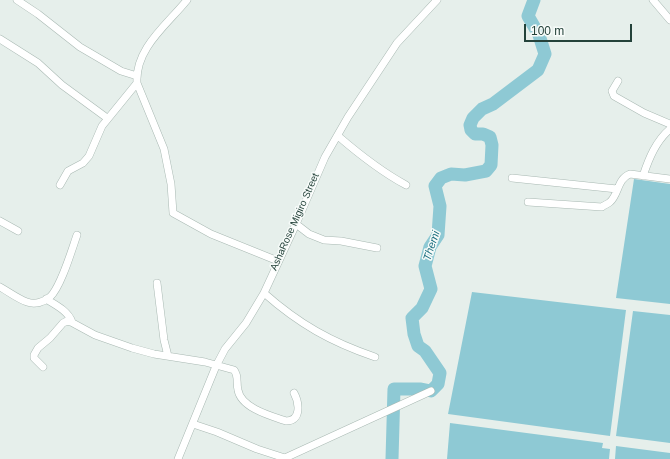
<!DOCTYPE html>
<html>
<head>
<meta charset="utf-8">
<style>
  body { margin:0 }
  #map { position:relative; width:670px; height:459px; overflow:hidden; background:#e6efeb; font-family:Helvetica,sans-serif }
  canvas { display:block }
  .scale { position:absolute; left:524px; top:24px; width:108px; height:18px; box-sizing:border-box; border:2px solid #24423a; border-top:0; padding-left:5px; font-size:12px; line-height:14px; white-space:nowrap; color:#24423a; -webkit-text-stroke:3px #f7fbf9; paint-order:stroke }
</style>
</head>
<body>
<div id="map">
<canvas width="670" height="459"></canvas>
<div class="scale">100 m</div>
</div>
<script>
const ctx = document.querySelector('canvas').getContext('2d');
ctx.lineJoin = 'round';
function fillPath(path, color) { ctx.fillStyle = color; ctx.fill(path, 'evenodd'); }
function stroke(path, color, width, dash) { ctx.strokeStyle = color; ctx.lineWidth = width; ctx.lineCap = dash ? 'butt' : 'round'; ctx.setLineDash(dash || []); ctx.stroke(path); }
function label(font, color, halo, rows, align = 'center') {
  ctx.font = font + ' Helvetica,sans-serif'; ctx.lineWidth = 3; ctx.setLineDash([]); ctx.textBaseline = 'middle'; ctx.strokeStyle = halo; ctx.fillStyle = color; for (const [text, x, y, turn = 0] of rows) {
    ctx.save(); ctx.translate(x, y); ctx.rotate((+turn || 0) * Math.PI / 180); ctx.textAlign = isNaN(turn) ? turn : align; if (halo) ctx.strokeText(text, 0, 0); ctx.fillText(text, 0, 0); ctx.restore();
  }
}
const water = new Path2D(`
  M634,179L670,184V304L616,298Z
  M472,292L626,310L610,436L448,414Z
  M633,311L670,315V443L616,436Z
  M450,423L603,443L602,448L610,449L609,459H447Z
  M616,446L670,453V459H615Z`);
const river = new Path2D(`
  M392,459L394,389H421L431,391L438,384L440,373L425,351L418,346L414,334L412,318L422,308L431,289L425,266L430,247L438,235L440,206L435,186L441,178L451,174L465,175L486,171L491,165L492,145L490,137L483,134H475L471,130L470,125L473,118L482,109L493,104L538,70L545,54L539,35L528,16L534,0`);
const street = new Path2D(`
  M17,0L38,14L80,47L121,71L137,76
  M187,0C167,25 135,48 137,83L164,149L171,184L173,213L211,234L278,261
  M653,0L670,20
  M0,39L38,63L62,85L107,118
  M618,81L612,91L614,96L644,113L670,124
  M338,136C360,155 380,171 406,185
  M643,176C649,158 656,141 670,129
  M512,178L617,189
  M60,185L68,171L83,163L89,156L102,126L137,83
  M528,202L602,207C604,205 608,204 610,202C619,194 617,179 630,174L670,179
  M0,221L18,231
  M296,224L309,234L324,240L341,241L377,248
  M157,283L164,340L168,356
  M0,287C9,292 18,299 27,302C35,305 44,302 50,297C61,287 72,249 77,235
  M264,293C299,324 331,342 375,357
  M46,299C56,305 68,311 72,322
  M43,367L34,358V355L38,348L50,338L63,323L67,321L71,322L95,335L132,348L154,354L205,362L234,370C239,376 236,383 238,390C241,408 271,416 286,421C302,421 299,402 294,393
  M193,424L217,432L257,449L285,458L431,391
  M178,459L216,366L225,349L246,323L264,293L296,224L325,157L348,117L397,43L437,0`);
const streetNames = [
  ["AshaRose Migiro Street",295,222,-66]
];
const waterNames = [
  ["Themi",432,246,-71]
];
fillPath(water, '#8ec9d4');
stroke(river, '#8ec9d4', 13);
stroke(street, '#a8b8b2', 8);
stroke(street, '#fff', 7);
label('10px', '#24423a', '#f7fbf9', streetNames);
label('italic 11px', '#1c6f80', '#f7fbf9', waterNames);
</script>
</body>
</html>
